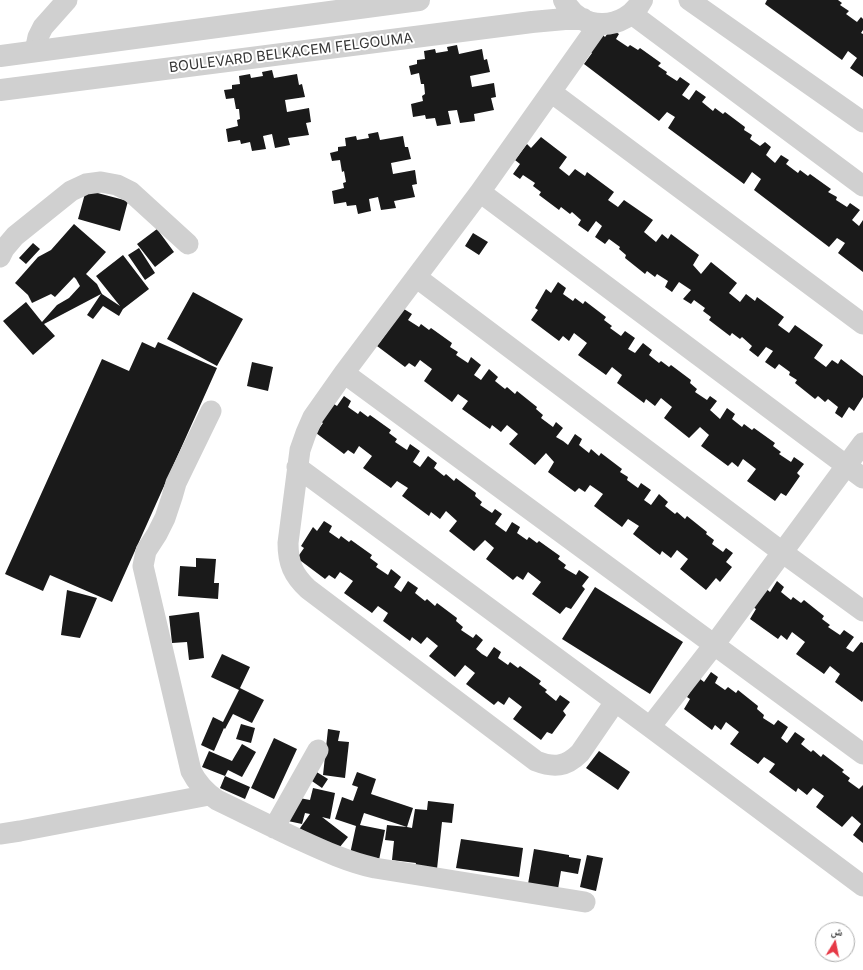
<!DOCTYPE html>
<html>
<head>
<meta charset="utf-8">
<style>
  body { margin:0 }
  #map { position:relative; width:863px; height:970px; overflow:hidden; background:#fff; font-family:Inter,"Noto Naskh Arabic",sans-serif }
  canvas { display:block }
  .north { position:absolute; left:815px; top:922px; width:40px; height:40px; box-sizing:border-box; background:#fff; border:1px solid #adadad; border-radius:50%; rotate:10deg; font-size:11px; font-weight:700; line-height:16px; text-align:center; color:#333 }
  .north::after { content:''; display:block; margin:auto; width:14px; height:18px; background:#e63946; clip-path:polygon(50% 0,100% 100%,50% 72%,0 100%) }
</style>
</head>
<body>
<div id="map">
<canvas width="863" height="970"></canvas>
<div class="north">ش</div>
</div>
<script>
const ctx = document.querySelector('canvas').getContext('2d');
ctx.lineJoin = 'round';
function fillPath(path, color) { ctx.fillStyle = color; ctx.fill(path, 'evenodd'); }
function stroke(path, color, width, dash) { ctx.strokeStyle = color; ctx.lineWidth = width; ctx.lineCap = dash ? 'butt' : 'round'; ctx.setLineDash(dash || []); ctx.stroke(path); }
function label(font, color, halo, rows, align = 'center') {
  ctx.font = font + ' Inter,sans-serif'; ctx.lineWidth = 4; ctx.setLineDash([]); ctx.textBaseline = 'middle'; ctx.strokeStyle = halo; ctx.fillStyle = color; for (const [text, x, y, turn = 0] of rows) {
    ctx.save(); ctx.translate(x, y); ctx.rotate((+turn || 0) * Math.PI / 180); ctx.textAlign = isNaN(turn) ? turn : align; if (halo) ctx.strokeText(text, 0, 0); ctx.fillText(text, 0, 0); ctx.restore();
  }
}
const building = new Path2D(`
  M767,0H838L842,3L840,5L849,11L846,14L857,22L861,17L863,19V30L861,33L863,34V77L850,68L857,58L848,51L842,60L765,4Z
  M611,29L619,34L616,39L628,47L630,45L638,50L640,48L661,63L658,66L667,72L666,74L677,81L680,77L690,84L682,95L689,100L696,90L706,97L702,102L713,111L715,108L723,114L725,112L745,127L744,130L752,135L750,139L760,146L765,142L771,147L766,155L775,163L781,155L789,160L786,164L798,173L800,170L808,176L810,174L831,189L828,192L837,197L836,200L847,207L850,203L860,210L852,220L859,226L863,220V272L838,253L845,243L837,238L829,247L754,190L761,179L752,172L744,184L668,128L675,117L667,112L659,121L584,64L592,53L585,48L600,32L605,37Z
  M457,45L459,54L482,49L484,60L487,59L490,72L470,76L472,87L494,83L496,97L491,98L494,110L474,114L475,121L460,123L457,110L448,111L451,124L437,126L435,118L426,119L425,115L413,117L411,104L423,101L422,96L425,94L424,84H421L419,73L411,75L409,66L417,64V60L425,59L424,51L435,49L436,53L448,51L447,47Z
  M272,70L274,78L297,74L299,85L302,84L305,97L285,100L287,112L309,108L311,122L306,123L309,135L288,138L290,145L275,148L272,134L263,136L266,149L252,151L250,142L241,144L240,140L228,142L226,129L238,126L237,120L240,119L239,109H236L234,98L226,99L224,90L232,89V85L240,84L239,76L250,74L251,78L263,76L262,72Z
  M378,132L380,140L403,136L405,147H408L411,159L391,163L393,174L415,170L417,184L412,185L415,197L394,201L396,208L381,210L378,197L369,199L371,211L358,214L356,205L347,206L346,202L334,204L332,191L344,188L343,183L346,182L344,171L342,172L340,160L332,161L330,153L338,151V147L346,146L345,138L356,136L357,140L369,138L368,134Z
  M541,137L567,157L559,168L569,176L575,169L585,176L587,172L614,192L608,200L618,207L624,200L653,220L644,232L656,242L662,234L668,239L671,234L699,255L693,265L701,274L711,262L737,283L729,293L740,302L746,294L755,301L757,297L784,317L778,325L789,333L795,325L823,345L814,358L826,367L832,360L838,364L841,359L863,376V397L854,411L849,407L842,418L835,413L838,407L828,399L825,402L818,396L815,399L795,383L797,380L789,375L790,372L779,364L775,369L765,362L773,351L766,347L758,357L749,350L752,346L742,337L740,339L732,333L730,336L709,320L711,317L703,311L705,308L694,300L691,304L683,299L691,290L679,282L672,292L665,287L668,281L657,274L655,277L647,271L645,274L625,258L626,255L619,249L620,247L609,239L605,244L595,237L602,226L596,221L588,232L578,225L581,220L572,212L570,214L561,207L559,210L539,195L541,192L533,186L535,183L523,175L520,179L513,174L520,164L515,160L527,144L531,148Z
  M86,190L128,201L120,231L78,219Z
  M74,224L106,252L86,274L97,284L102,294L120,306L96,276L123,255L149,289L123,309L119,316L103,306L93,319L87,315L101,294L44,324L55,336L33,355L3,321L26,302L42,322L57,305L69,298L80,286L76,279L74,277L55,297L51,294L32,303L28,295L15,283L38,257L51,250Z
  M157,229L174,252L155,267L137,244Z
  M473,233L488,242L479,255L465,246Z
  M33,243L40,249L26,264L19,258Z
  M139,248L155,273L145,280L128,255Z
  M558,282L566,288L563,294L573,301L575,298L583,304L585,301L606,317L604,320L612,326L610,328L621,336L625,331L635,338L628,349L635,353L643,343L652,350L649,355L659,363L661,361L669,367L671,365L691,380L690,383L697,389L695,392L707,400L710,396L717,401L710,410L720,419L727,408L735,414L732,419L742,427L744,424L752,430L754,428L775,443L773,446L781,452L779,454L791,462L794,457L804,464L797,473L800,476L786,496L781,493L775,501L747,481L756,469L743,459L738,467L732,462L728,466L701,446L709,435L700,427L689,438L664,418L672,407L661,398L655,406L646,399L644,403L617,383L622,375L612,367L606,375L578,355L587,343L574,333L569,341L563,336L559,341L531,320L538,310L535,308L546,289L551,293Z
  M193,292L243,319L217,366L167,339Z
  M404,309L412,314L408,320L419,327L421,324L429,330L431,328L452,343L450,347L458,352L456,355L468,363L471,357L481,365L474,375L481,380L489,369L498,377L495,381L505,389L507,387L515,394L517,391L537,407L536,409L543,415L541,418L553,427L556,422L563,428L556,437L563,441L568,445L575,434L582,439L579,445L589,453L591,449L599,456L601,453L622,469L620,472L628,477L627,480L638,488L641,483L651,490L644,500L651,505L659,494L668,502L665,506L675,514L677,512L685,519L687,516L707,532L706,534L714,540L712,544L723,552L726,548L733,553L726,562L732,567L720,582L716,578L706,590L680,569L688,559L677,550L671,558L662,551L660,555L633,534L639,526L628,519L622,527L594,506L603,494L590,485L585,492L579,488L575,492L548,472L554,462L546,453L535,465L509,444L518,434L507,425L501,432L492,425L490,429L462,409L468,401L458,394L452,402L424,381L432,369L420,360L415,367L409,363L405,367L377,346Z
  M142,342L155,348L158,342L217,368L112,602L50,575L43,591L5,574L102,359L129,371Z
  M252,362L273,367L268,391L247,386Z
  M344,396L351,401L348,407L358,414L360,411L368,417L370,415L391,430L389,433L397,439L395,442L407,450L410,444L420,451L413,462L420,467L428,456L437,463L434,468L444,476L446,474L454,481L456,478L476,493L475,496L482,502L480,505L492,513L495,509L502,514L495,524L506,532L512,522L520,527L517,533L527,540L529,537L537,543L539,541L560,556L558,559L566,565L564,568L576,575L579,570L589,577L582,586L585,589L571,609L566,607L560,614L532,594L541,582L528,572L523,580L517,576L513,580L486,559L494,548L485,540L474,551L449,531L457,521L446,511L440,519L431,512L429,516L402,496L408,488L397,481L391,488L363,468L372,456L359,446L354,454L348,450L344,454L316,433L323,423L320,421L331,402L337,406Z
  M324,521L332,526L329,532L339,539L341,536L349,542L351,540L372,555L370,558L378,564L376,567L388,575L391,569L401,577L394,587L401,592L408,581L418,588L415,593L425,601L427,599L435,606L437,603L457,618L456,621L463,627L461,630L473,638L476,634L483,640L476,649L482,654L487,657L494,647L501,652L498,658L508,665L510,662L518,668L520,666L541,681L539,684L547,690L545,692L556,701L560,695L570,702L563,711L566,715L552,734L547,732L541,740L513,719L522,707L509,697L504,705L498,701L494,705L466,684L475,673L465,665L455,677L429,656L438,646L427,637L421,644L412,637L410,641L383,621L388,613L378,606L372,613L344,593L353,581L340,572L335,579L329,575L325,579L297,558L304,548L301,546L313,527L317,531Z
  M196,558L216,559L214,583H219L218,599L178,596L180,566L196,567Z
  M777,581L784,587L781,592L791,600L793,597L801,603L804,600L824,616L822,619L830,625L828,627L840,635L844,630L854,637L846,648L853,652L861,642L863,643V700L862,702L835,682L840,674L830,666L824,674L796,654L805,642L792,632L787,640L781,635L778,639L750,619L756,609L753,607L765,588L770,592Z
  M595,587L683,642L650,694L562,639Z
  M67,590L97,598L80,638L61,635Z
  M199,612L204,658L189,660L187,642L172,643L169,616Z
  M222,654L250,667L240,688L264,700L252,723L233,714L225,729L224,728L214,751L201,745L213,717L223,722L239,690L211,677Z
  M711,672L718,677L715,683L725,690L728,687L736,693L738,690L758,706L757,709L764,715L763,718L774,725L778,720L788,727L781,738L787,743L795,732L805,739L801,744L811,752L813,750L821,757L823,754L844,770L842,772L850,778L848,781L859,789L863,785V843L853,835L861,824L852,816L842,827L816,807L824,796L813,788L807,795L798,788L796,792L769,772L775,764L764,757L758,764L730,744L739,732L726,722L721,730L715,725L712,730L684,709L690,699L687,697L699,678L704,682Z
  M241,724L255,728L251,743L236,739Z
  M328,729L340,731L338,741L349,742L345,778L323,775Z
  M274,738L297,749L274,799L251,788Z
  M242,744L256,752L242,777L228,770L225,776L202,767L209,751L232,761Z
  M599,751L630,772L618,790L586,768Z
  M315,771L328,779L322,788L309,779Z
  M357,772L376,779L371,794L413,808L407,827L412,828L415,809L427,810L428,801L454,804L452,823L442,822L437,869L415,867L416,863L392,860L394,841L385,840L387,825L407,827L364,813L360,825L385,830L379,860L350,854L356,826L335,819L342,797L353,801L358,787L352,785Z
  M225,776L250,787L245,799L220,788Z
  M313,788L335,793L330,819L322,817L348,837L339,848L298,831L310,814L305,813L302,824L288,821L294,797L310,800Z
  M461,839L523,848L519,877L456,868Z
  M534,849L569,855V857L581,859L578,874L561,871L558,889L528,884Z
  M587,855L603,858L596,891L580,887Z`);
const minor = new Path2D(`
  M689,0L863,122
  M632,14L863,186
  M599,24L480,192L344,373L313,417L306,433L300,450L288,543C288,563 293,575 308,589L536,761C554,768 566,767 580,753L615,702
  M35,51L38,37L43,27L67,0
  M551,92L863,324
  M480,192L863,478
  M0,257L4,249L15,236L71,191L86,184L101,182L117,185L131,192L188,244
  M416,277L782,552L863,611
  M344,373L863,754
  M211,411L176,483L172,497L165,518L157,534L146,551L143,566L191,771C197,783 205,792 217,800C244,813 272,827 300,840C324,851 348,862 375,868L585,902
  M297,467L650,727L863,886
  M650,727L714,645L863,443
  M274,828L318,750
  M0,834L20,831L209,795`);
const tertiary = new Path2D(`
  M564,0C579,33 626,31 642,0
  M0,56L419,0
  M0,90L532,22L565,19H583`);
const streetNames = [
  ["BOULEVARD BELKACEM FELGOUMA",291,53,-7]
];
fillPath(building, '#1a1a1a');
stroke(minor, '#d0d0d0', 21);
stroke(tertiary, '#d0d0d0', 22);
label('14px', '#333', '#fff', streetNames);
</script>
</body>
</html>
